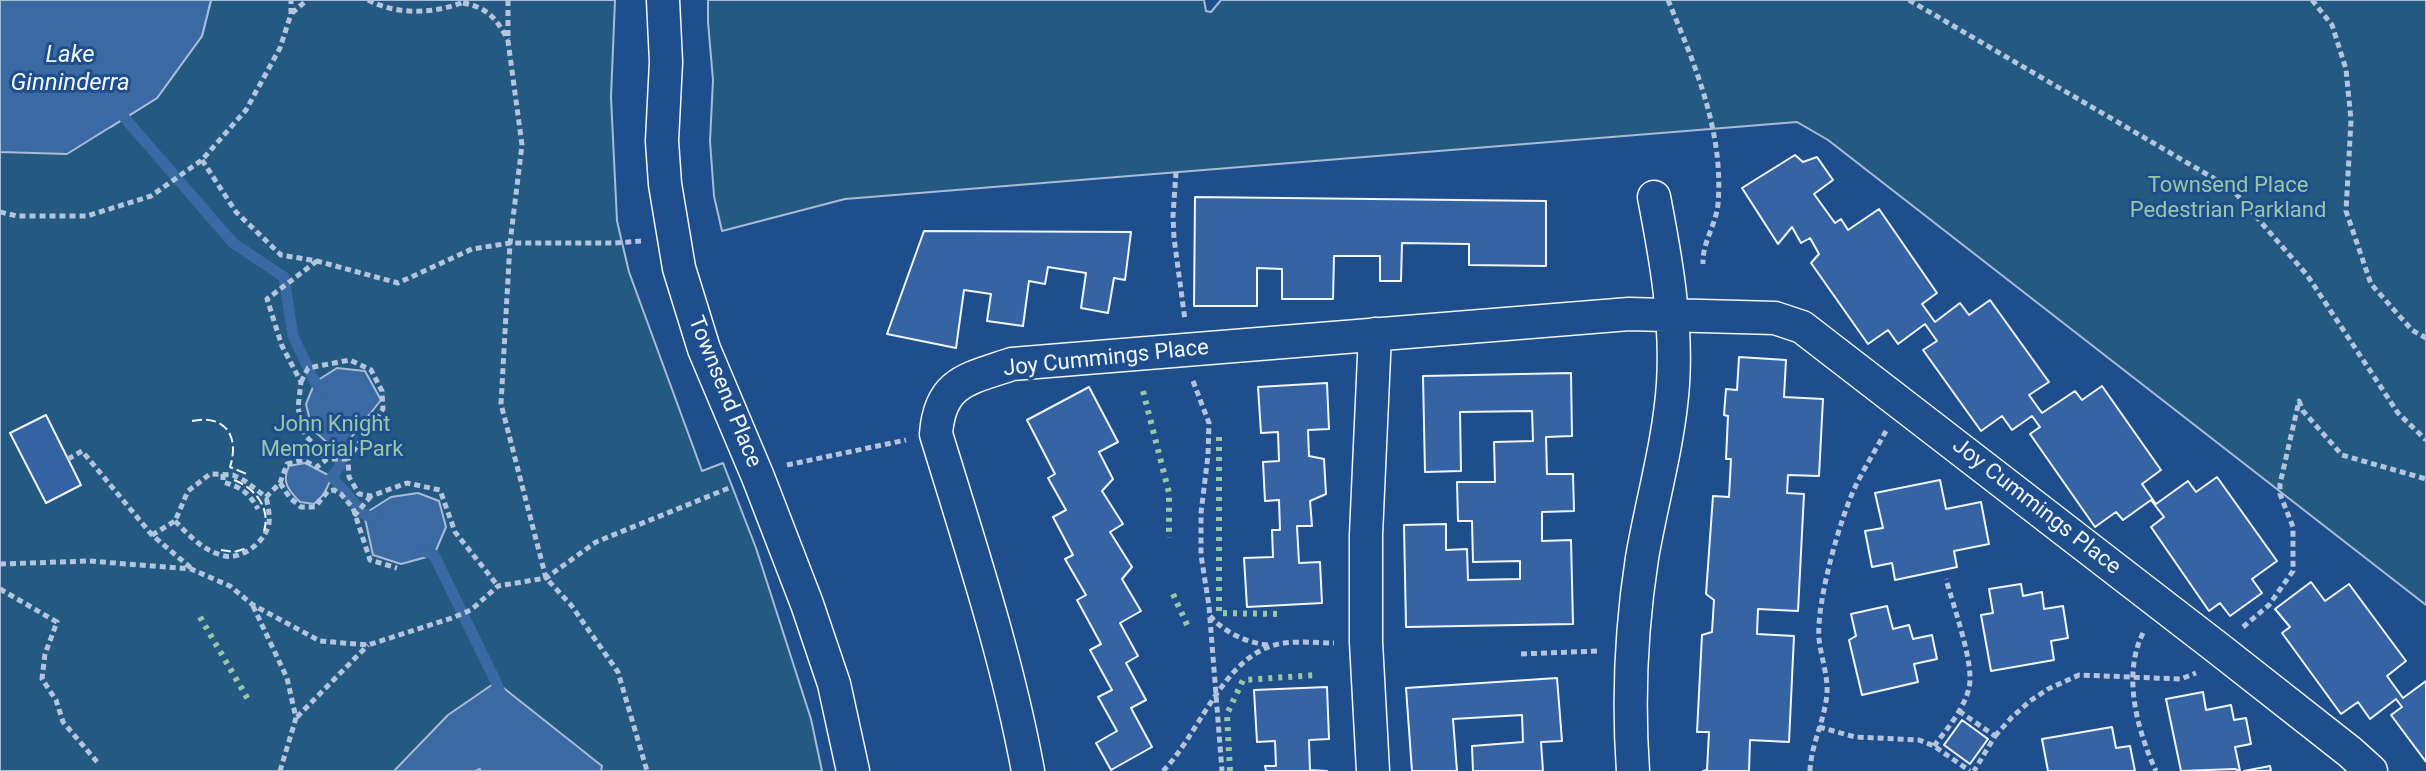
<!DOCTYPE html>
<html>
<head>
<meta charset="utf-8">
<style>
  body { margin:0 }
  canvas { display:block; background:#1f4e8c }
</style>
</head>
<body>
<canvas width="2426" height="771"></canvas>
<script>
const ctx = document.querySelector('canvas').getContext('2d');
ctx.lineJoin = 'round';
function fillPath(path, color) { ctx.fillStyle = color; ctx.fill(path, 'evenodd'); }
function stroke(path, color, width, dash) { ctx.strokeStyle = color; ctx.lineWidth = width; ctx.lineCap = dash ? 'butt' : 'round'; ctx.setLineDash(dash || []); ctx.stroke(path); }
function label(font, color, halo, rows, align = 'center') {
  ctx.font = font + ' Roboto,sans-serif'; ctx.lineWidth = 6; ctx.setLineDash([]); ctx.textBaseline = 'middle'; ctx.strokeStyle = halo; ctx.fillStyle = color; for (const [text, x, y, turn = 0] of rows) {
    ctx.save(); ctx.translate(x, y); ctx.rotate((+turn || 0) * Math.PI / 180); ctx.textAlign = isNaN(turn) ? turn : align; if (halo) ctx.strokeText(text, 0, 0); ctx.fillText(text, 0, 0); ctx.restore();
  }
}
const green = new Path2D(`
  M211,0H615L611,97L617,221L629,272L702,471L723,463L756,548L811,719L822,771H0V145L111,127L157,98L202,36Z
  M708,0H1204L1206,11L1211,12L1221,0H2426V605L1828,140L1797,122L845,199L722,231L714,196L710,141L713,80L708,22Z`);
const water = new Path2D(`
  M0,0H211L202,36L157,98L67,154L0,152Z
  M337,368L365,371L381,400L339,453L312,429L306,404L315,382Z
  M305,463L332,477L324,494L314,504L300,502C289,491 281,482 289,466Z
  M418,493L439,501L446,527L434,555L401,564L373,555L364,514L391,497Z
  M496,682L602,766L601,771H481L480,769L475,771H394L448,715Z`);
const stream = new Path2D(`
  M117,109L233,243L284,277L293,336L315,382L323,392
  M339,441L340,466L332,477L364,514L375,519
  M421,550L434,555L496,682L500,693`);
const building = new Path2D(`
  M1795,155L1803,162L1817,157L1833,180L1814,194L1835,223L1841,219L1848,230L1879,209L1937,293L1922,304L1935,322L1960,303L1969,315L1990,300L2049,382L2029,395L2042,413L2075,391L2082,400L2102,386L2161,470L2142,484L2156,504L2188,481L2196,492L2217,477L2277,561L2252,579L2262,593L2230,616L2220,603L2209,611L2151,527L2164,517L2151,500L2123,520L2116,512L2095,527L2030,434L2040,427L2032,416L2012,430L2002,416L1981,431L1923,350L1937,341L1925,324L1898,344L1888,330L1868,344L1811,263L1819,254L1810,238L1801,243L1792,227L1778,244L1742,188Z
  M1195,197L1546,201V266L1469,265V244L1402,243L1401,281H1380V256H1334L1333,299H1282V269L1257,268V306H1194Z
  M924,231L1131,232L1125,280L1114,278L1108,313L1081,308L1086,273L1048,267L1045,284L1029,281L1023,326L987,321L991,294L964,290L956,348L887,334Z
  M1739,357L1786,360L1784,397L1823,399L1819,476L1788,475L1787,493L1804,494L1798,611L1758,609L1757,634L1794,636L1789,742L1750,740L1749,771H1703L1707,770L1709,732H1697L1702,635L1712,632L1714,600L1706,594L1713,496L1729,497L1731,459H1726L1728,416L1724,415L1726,389L1737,390Z
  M1571,373L1572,436L1546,437L1547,474H1573L1574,511L1542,512V541L1571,540L1573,624L1406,627L1404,525L1446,524V550L1467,549L1468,580L1520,579V561L1473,562L1472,521H1458L1457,482H1495L1494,442L1533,441L1532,411L1460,412L1461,471L1425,472L1423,376Z
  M1327,383L1329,429L1308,430L1309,456L1324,459L1326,494L1310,501L1312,526H1297L1299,563L1320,562L1322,603L1247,607L1244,558L1273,557L1272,530H1280L1279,500L1265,501L1263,462L1279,461L1278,432L1261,433L1258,387Z
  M1089,387L1118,442L1099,452L1113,479L1102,491L1123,524L1110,532L1132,567L1122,579L1141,611L1120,623L1138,656L1126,663L1146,700L1131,708L1152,747L1111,770L1096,743L1117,731L1098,697L1112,690L1090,650L1101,644L1077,600L1086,595L1065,559L1073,555L1053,517L1066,510L1048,478L1055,474L1027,420Z
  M46,415L81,485L46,503L10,433Z
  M1940,480L1946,509L1981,502L1989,544L1954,551L1957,567L1895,580L1892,563L1872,567L1865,531L1883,528L1875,493Z
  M2311,582L2325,601L2349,584L2406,661L2387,676L2403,698L2426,681V762L2391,715L2402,707L2396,699L2370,719L2358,702L2341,714L2282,633L2290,627L2275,609Z
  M2021,584L2023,596L2042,592L2044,609L2063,606L2068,638L2051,641L2054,660L1991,671L1981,615L1993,613L1989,589Z
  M1887,606L1893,629L1909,625L1913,639L1932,635L1937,659L1914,664L1918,682L1862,695L1849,640L1856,636L1851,614Z
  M1557,678L1562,741L1541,742L1543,771H1473L1472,746L1523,742L1522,715L1453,719L1457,771H1412L1406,688Z
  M1327,687L1329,739L1309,740L1310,770L1327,771H1266L1265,766H1276L1275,741L1257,742L1254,690Z
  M2203,692L2206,710L2231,705L2234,720L2246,718L2251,744L2235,747L2240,771L2235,769L2181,771L2166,699Z
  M1962,720L1988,739L1970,764L1944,745Z
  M2112,727L2116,748L2130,746L2135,771H2048L2042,739Z
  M2270,766L2271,771H2244Z`);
const path = new Path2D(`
  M368,0C399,16 437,14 468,0
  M508,0V41L522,145L510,243L501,404L546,578L571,605L618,672L647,771
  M1668,0C1695,65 1724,132 1718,204C1716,225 1702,243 1703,264
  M1909,0L2232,189L2307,275L2398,413L2426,440
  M2312,0L2332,25L2346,69L2351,120L2346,211L2371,284L2412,330L2426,338
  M463,3C488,8 496,18 508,40
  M292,13L307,0
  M202,160L236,212L281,255L317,261L398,283L472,249L510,243H614L641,241
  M1176,172L1173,216L1174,238L1185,320
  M0,212L17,216H87L151,196L202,160L246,110L280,48L291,14V0
  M317,261L267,299L282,346L301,382L298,408L305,435L327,459
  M1193,381L1209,423L1208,455L1201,513V555L1209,606L1222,771
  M301,382L308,368L350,360L371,370L382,391L383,409L348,459L349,477L359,494L371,496L407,483L440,490L455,532L498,586
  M68,459L82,451L152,535L191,568
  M787,465L906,440
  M223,474V482C241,487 249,493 258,509
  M280,483L290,498L301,507H315L328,491L334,490L341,494L353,508L370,560L397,568
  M354,516L371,496
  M175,521C189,535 201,549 221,555C240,562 266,542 269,523C270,515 268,505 266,497
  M152,535L175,521L188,491L210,474L233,475L245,481L266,497L280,483L287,464L303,460L317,467L327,459H348
  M0,564L89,561L191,569L230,586L253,605L320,641L368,645L452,618L471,610L498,586L546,578L596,542L729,488
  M0,589L57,622L45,654L42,679L56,700L63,722L98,763
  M253,606L287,678L296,718L280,771
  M1210,616C1224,632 1248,644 1270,645
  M2243,627L2269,605L2293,571V527L2280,494V484L2299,401L2303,411L2342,455L2426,479
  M2143,633C2122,675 2137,730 2156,771
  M1521,654L1599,651
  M1959,711L1995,736L1974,771
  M297,717L368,645
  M1819,727L1855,737L1919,740L1934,746L1970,771
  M1995,736L2012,717L2030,701L2048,689L2079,675L2181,679L2196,673
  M1934,746C1947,729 1964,709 1969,688C1975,665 1953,605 1946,579
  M1163,771C1196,738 1220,667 1266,648C1285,639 1313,643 1334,643
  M1810,771C1811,744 1825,720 1827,693C1828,675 1821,657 1819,639C1816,603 1840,518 1856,485C1865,467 1876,449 1886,431`);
const street = new Path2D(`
  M663,0L666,62L662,141L665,184L679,268L704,349L758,477L807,604L834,684L853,771
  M1028,771C1007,657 970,545 936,434C940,381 968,379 1012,364L1629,314L1775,318L1802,327L2219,649L2350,752L2371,771
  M1373,771L1366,642V535L1375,334
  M1633,771C1628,700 1631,629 1642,558C1652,500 1669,443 1673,384C1677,321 1666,259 1654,197`);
const hedge = new Path2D(`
  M1143,391L1169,493V538
  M1219,437V613L1282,614
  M1173,594L1188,627
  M200,617L249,701
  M1230,771L1227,714L1243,680L1317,675`);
const fence = new Path2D(`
  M192,421C225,414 240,436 230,467L249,475
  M234,480C255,488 271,508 264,531
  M221,550L234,552L248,548`);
const parkNames = [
  ["Townsend Place",2228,186],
  ["Pedestrian Parkland",2228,211],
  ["John Knight",332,425],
  ["Memorial Park",332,450]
];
const streetNames = [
  ["Joy Cummings Place",1106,359,-6],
  ["Townsend Place",724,392,68],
  ["Joy Cummings Place",2036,507,38]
];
const waterNames = [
  ["Lake",70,56],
  ["Ginninderra",70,84]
];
fillPath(green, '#245a82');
stroke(green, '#a8bbd7', 2);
fillPath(water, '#3b69a3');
stroke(water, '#a8bbd7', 2);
stroke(stream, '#3b69a3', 11);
fillPath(building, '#3563a3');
stroke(building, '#f2f6ff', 2);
stroke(street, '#f2f6ff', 35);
stroke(path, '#b3c4dc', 5, [6, 4]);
stroke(street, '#1f4e8c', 32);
stroke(hedge, '#97c8a6', 6, [4, 6]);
stroke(fence, '#f2f6ff', 2, [10, 4]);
label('22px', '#97c8a6', '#1f4e8c', parkNames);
label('22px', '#f2f6ff', '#1f4e8c', streetNames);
label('italic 24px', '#f2f6ff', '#1f4e8c', waterNames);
</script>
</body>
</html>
